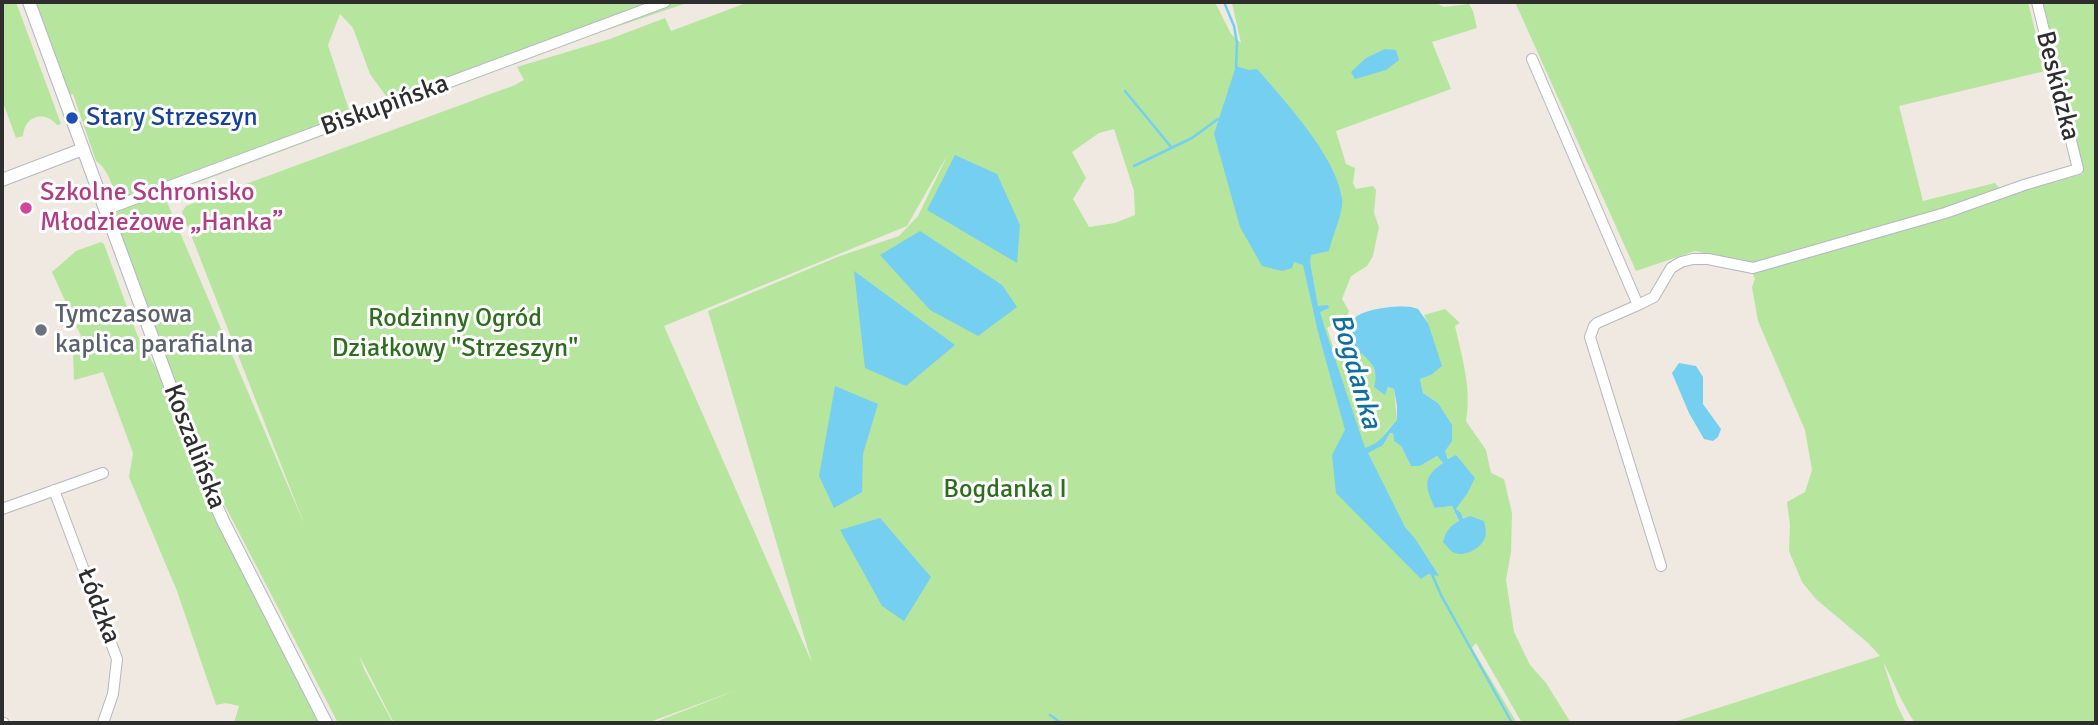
<!DOCTYPE html>
<html>
<head>
<meta charset="utf-8">
<style>
  body { margin:0 }
  #map { position:relative; width:2098px; height:725px; overflow:hidden; background:#efe9e1; font-family:Signika,sans-serif }
  canvas { display:block }
  .frame { position:absolute; inset:0; border:4px solid #2e2e2e; pointer-events:none }
</style>
</head>
<body>
<div id="map">
<canvas width="2098" height="725"></canvas>
<div class="frame"></div>
</div>
<script>
const ctx = document.querySelector('canvas').getContext('2d');
ctx.lineJoin = 'round';
function fillPath(path, color) { ctx.fillStyle = color; ctx.fill(path, 'evenodd'); }
function stroke(path, color, width, dash) { ctx.strokeStyle = color; ctx.lineWidth = width; ctx.lineCap = dash ? 'butt' : 'round'; ctx.setLineDash(dash || []); ctx.stroke(path); }
function label(font, color, halo, rows, align = 'center') {
  ctx.font = font + ' Signika,sans-serif'; ctx.lineWidth = 6; ctx.setLineDash([]); ctx.textBaseline = 'middle'; ctx.strokeStyle = halo; ctx.fillStyle = color; for (const [text, x, y, turn = 0] of rows) {
    ctx.save(); ctx.translate(x, y); ctx.rotate((+turn || 0) * Math.PI / 180); ctx.textAlign = isNaN(turn) ? turn : align; if (halo) ctx.strokeText(text, 0, 0); ctx.fillText(text, 0, 0); ctx.restore();
  }
}
const green = new Path2D(`
  M2,2H16L61,124L57,125C45,110 24,116 23,136L16,138L2,100Z
  M34,2H690L601,32L164,195L305,526L182,212L186,206L515,85L524,80L517,67L610,39L665,18L671,31L749,2H1215L1231,34L1241,43L1232,3L1237,2H1434L1444,7L1469,4L1473,11L1477,28L1432,42L1451,89L1336,131L1346,164L1355,168L1353,183L1356,189L1373,186L1376,190L1374,213L1379,227L1373,256L1367,266L1351,276L1342,299L1349,311L1346,319L1335,323L1327,328L1334,350L1355,344V349L1370,360L1385,395L1388,387L1394,389L1397,420L1388,429L1379,443L1383,445L1390,433H1393L1394,441L1401,446L1411,466H1420L1437,456L1443,463L1436,468L1435,508L1452,506L1459,522L1446,533L1462,520L1456,509L1467,494L1445,452L1438,403L1423,393L1420,379L1431,375L1428,323L1424,315L1445,309L1460,323L1455,326C1462,357 1472,389 1466,421L1486,450L1491,473L1504,479L1512,513L1511,552L1506,580L1514,632L1530,665L1546,683L1571,723H1522L1476,643L1472,648L1517,723H653L737,690L647,723H394L359,655L364,669L393,723H338L208,473L113,212L120,210C115,195 110,170 96,161L73,94L68,95ZM340,14L353,28L370,74L386,96L349,110L328,45ZM1114,129L1134,191L1135,215L1115,223L1089,227L1073,199L1086,178L1072,152L1099,133ZM948,154L918,216L899,236L840,256L708,311L812,663L664,326L907,226Z
  M1515,2H2028L2045,71L1899,106L1923,201L1995,183L2005,196L2083,174L2043,2H2096V723H1915C1902,704 1894,682 1883,662L1897,705L1906,723H1671L1880,656L1868,643L1816,599L1802,582L1789,551L1790,525L1787,502L1805,492L1812,470L1805,430L1758,321L1752,287L1755,279L1749,264L1695,251L1636,271Z
  M101,242L104,244L138,337L161,377L321,723H234L239,706L226,703L216,705L177,591L129,477L133,453L103,372L74,380L73,351L85,345L52,272L76,251Z`);
const water = new Path2D(`
  M1385,49L1396,50L1399,60L1386,70L1355,79L1351,72L1366,58Z
  M1236,66L1249,70L1257,69C1284,100 1337,157 1342,199C1344,211 1332,237 1329,251L1311,255L1310,262L1318,306L1328,305L1329,308L1320,312L1325,329L1365,448C1383,442 1384,433 1397,420V406L1394,389L1388,387L1385,395L1374,387C1380,368 1369,359 1355,349C1354,341 1348,327 1353,320C1361,308 1406,303 1418,309L1428,323L1442,366L1431,375L1420,379L1423,393L1438,403L1452,425V441L1445,451L1448,459L1456,455L1475,478L1467,494L1456,509L1461,513L1463,519L1470,516L1484,521C1485,526 1487,533 1485,538C1480,550 1461,559 1451,551C1450,550 1444,543 1443,542C1446,531 1450,526 1459,521L1452,506L1435,508C1425,487 1422,477 1443,463L1437,456L1420,466H1411L1401,446L1394,441L1393,433H1390L1383,445L1368,453L1405,527L1416,540L1439,576L1428,574L1421,579L1336,493L1332,455L1345,430L1318,332L1303,265L1294,262L1292,268L1282,271L1262,266L1240,227L1214,134Z
  M955,155L997,174L1020,225L1017,263L927,210Z
  M920,231L1002,285L1017,307L978,336L930,310L880,255Z
  M854,271L955,345L906,386L865,368Z
  M1679,363L1696,366L1703,377V404L1721,429L1718,437L1713,441L1704,439L1689,413L1672,373Z
  M835,386L878,404L863,454L862,492L834,508L819,476Z
  M880,518L931,577L904,621L882,606L840,530Z`);
const stream = new Path2D(`
  M1224,2L1234,26L1237,43L1236,67
  M1125,91L1172,148
  M1134,166L1192,138L1218,119
  M1431,572L1441,595L1512,723
  M1050,715L1061,723`);
const minor = new Path2D(`
  M1532,59L1638,305L1654,297L1671,268L1681,262L1693,259H1708L1753,268L1945,213L2024,185L2078,169L2037,2
  M105,210L665,2
  M1638,305L1597,323L1594,326L1590,337L1661,566
  M54,490L117,659L113,694L103,723
  M2,509L103,473
  M2,723H4`);
const tertiary = new Path2D(`
  M29,2L204,478L223,521L326,723
  M2,180L83,149`);
const markers = [
  [72,118,7,"#1a4fb4"],
  [26,208,7,"#d1479c"],
  [41,330,7,"#6b7280"]
];
const streetNames = [
  ["Beskidzka",2057,86,76],
  ["Biskupińska",385,106,-20],
  ["Koszalińska",194,447,69],
  ["Łódzka",98,606,69]
];
const transitNames = [
  ["Stary Strzeszyn",86,118]
];
const hotelNames = [
  ["Szkolne Schronisko",40,193],
  ["Młodzieżowe „Hanka”",40,223]
];
const worshipNames = [
  ["Tymczasowa",55,315],
  ["kaplica parafialna",55,345]
];
const parkNames = [
  ["Rodzinny Ogród",455,319],
  ["Działkowy \"Strzeszyn\"",455,349],
  ["Bogdanka I",1005,490]
];
const waterNames = [
  ["Bogdanka",1355,371,74]
];
fillPath(green, '#b6e59e');
fillPath(water, '#75cff0');
stroke(stream, '#75cff0', 2.5);
stroke(minor, '#b4b7c1', 12);
stroke(tertiary, '#b4b7c1', 14);
stroke(minor, '#fff', 10);
stroke(tertiary, '#fff', 12);
for (const [x, y, r, color] of markers) { const dot = new Path2D(); dot.arc(x, y, r, 0, 2 * Math.PI); ctx.fillStyle = color; ctx.fill(dot); stroke(dot, '#fff', 2.5); }
label('26px', '#2e2e2e', '#fff', streetNames);
label('26px', '#164399', '#fff', transitNames, 'left');
label('26px', '#b23c85', '#fff', hotelNames, 'left');
label('26px', '#5b616d', '#fff', worshipNames, 'left');
label('26px', '#2c6e1b', '#fff', parkNames);
label('italic 28px', '#0d6fa3', '#fff', waterNames);
</script>
</body>
</html>
